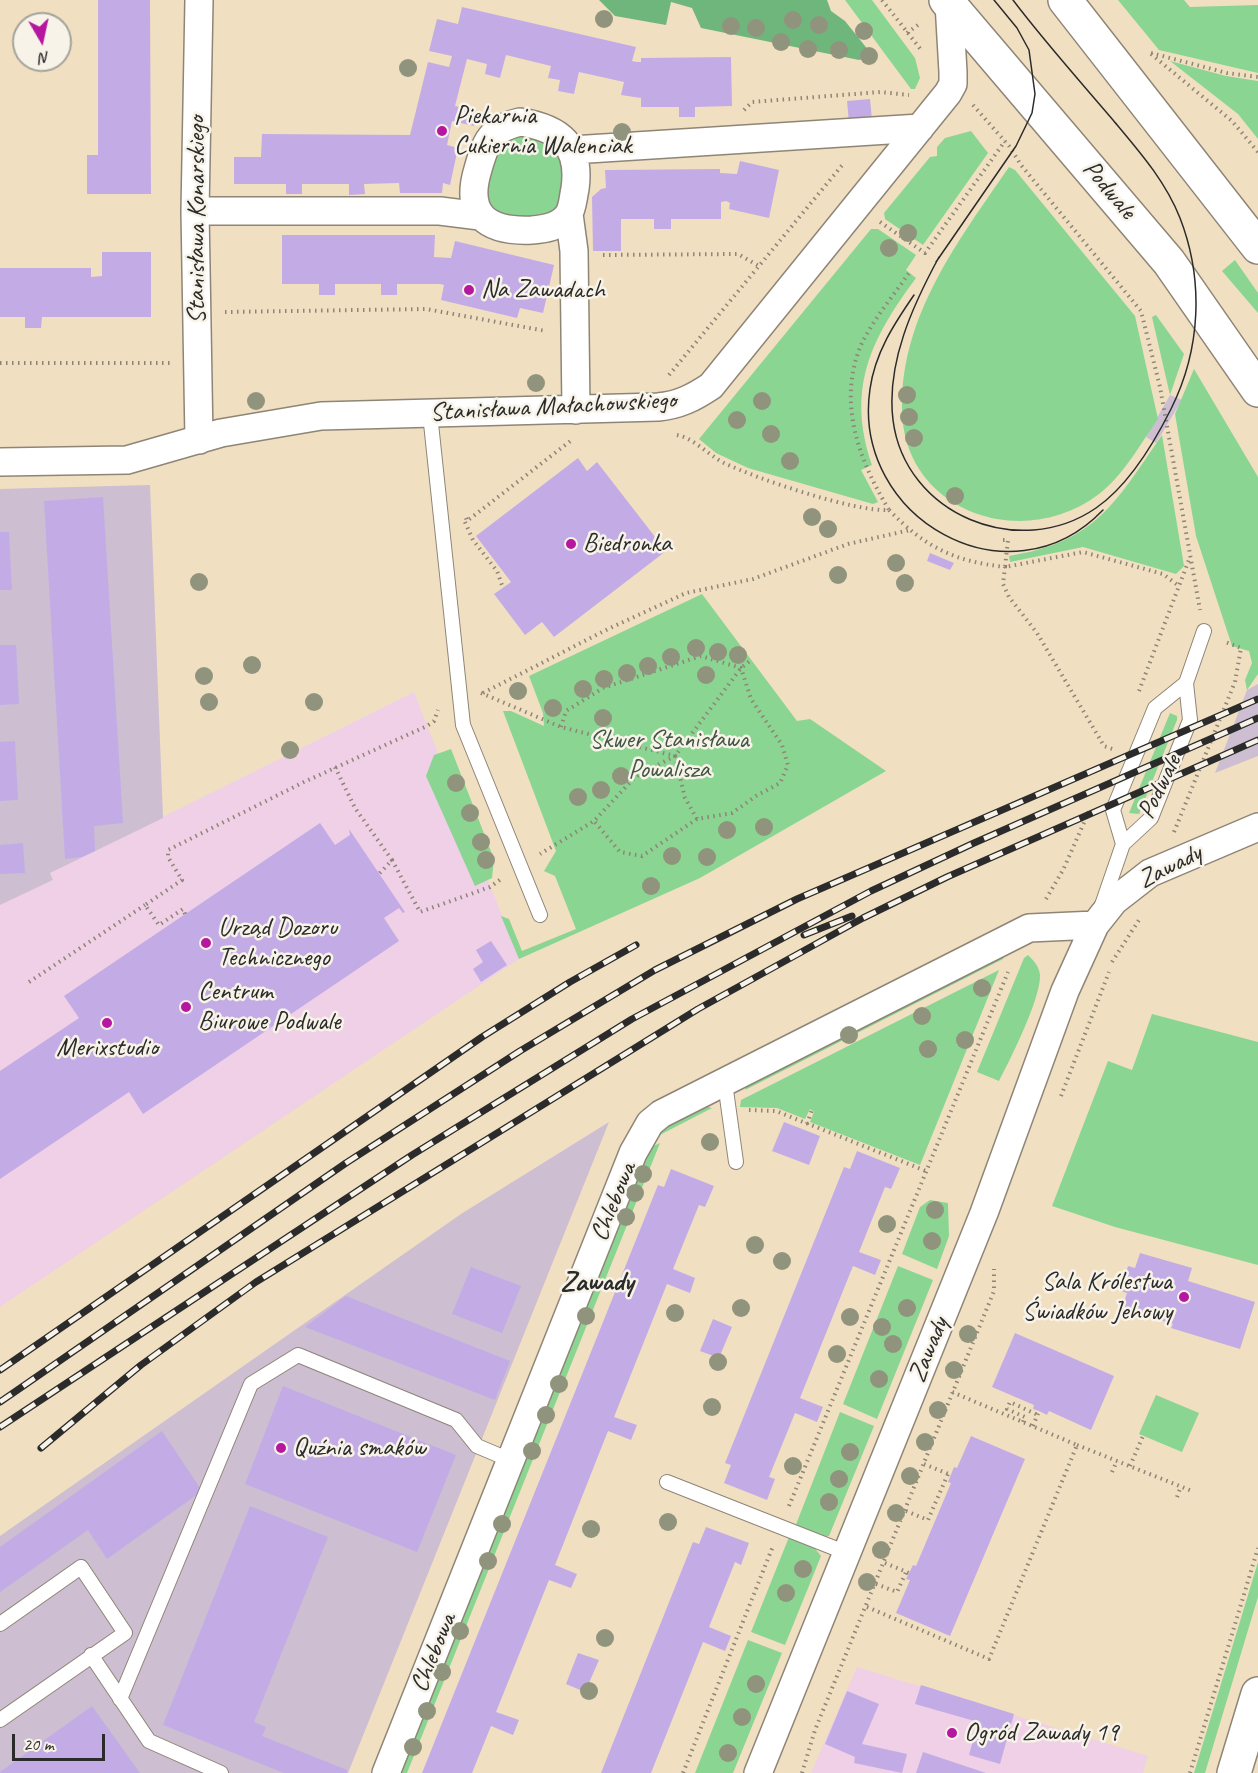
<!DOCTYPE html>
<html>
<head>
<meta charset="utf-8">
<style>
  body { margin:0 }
  #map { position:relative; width:1258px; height:1773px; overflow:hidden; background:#f1dfc2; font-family:Caveat,sans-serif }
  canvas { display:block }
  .north { position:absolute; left:12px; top:12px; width:60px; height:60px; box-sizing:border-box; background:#f7f3e8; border:2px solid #a5a39c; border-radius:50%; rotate:171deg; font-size:16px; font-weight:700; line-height:24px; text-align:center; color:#2b2b2b }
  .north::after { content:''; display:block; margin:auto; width:21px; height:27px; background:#b5179e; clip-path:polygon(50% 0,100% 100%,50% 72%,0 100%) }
  .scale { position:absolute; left:12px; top:1734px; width:93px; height:27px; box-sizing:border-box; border:3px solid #2b2b2b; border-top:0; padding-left:8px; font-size:18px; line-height:21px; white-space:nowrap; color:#2b2b2b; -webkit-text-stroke:4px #f7f3e8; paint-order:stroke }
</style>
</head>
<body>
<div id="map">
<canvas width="1258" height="1773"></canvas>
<div class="north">N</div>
<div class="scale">20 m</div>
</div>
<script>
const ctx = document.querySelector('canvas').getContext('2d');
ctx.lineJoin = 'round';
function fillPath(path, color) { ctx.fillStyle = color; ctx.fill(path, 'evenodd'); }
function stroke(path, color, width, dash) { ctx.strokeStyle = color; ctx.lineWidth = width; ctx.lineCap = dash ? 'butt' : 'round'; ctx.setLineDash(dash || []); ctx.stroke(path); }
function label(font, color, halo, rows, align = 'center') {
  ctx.font = font + ' Caveat,sans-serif'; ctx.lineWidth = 5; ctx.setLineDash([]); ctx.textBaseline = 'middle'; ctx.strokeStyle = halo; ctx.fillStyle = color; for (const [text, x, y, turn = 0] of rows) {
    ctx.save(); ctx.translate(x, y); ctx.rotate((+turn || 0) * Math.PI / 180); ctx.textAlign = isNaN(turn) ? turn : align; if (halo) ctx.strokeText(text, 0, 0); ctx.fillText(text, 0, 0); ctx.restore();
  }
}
const built = new Path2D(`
  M414,692L519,959L0,1307V905L53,880L50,873Z
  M857,1667L1148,1756L1143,1773H811Z`);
const industrial = new Path2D(`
  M1170,395L1182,400L1156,443L1146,437Z
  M150,485L163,818L50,873L53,880L0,905V489Z
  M1258,684V756L1215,773L1247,690Z
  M609,1122L348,1773H0V1536L461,1214Z`);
const green = new Path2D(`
  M845,0H872L915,58L920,78L915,89H911Z
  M1118,0H1184L1190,7L1258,5V73L1159,50Z
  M1170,61L1226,76L1258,81V139L1238,114Z
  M971,131L988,153L923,245L885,219L884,213L930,157L937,156V147L945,138Z
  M515,132L554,143L565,171L563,207C538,220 516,224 491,208L485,189L498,146Z
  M1009,167L1015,170L1135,316L1158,419C1141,443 1123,476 1099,494C1022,553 902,511 902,408C901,315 959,240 1009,167Z
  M871,229H878L916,255L906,270L916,278C871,339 846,388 872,465L861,470L878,502L873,504L748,468L716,453L699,439Z
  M1235,260L1258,293V313L1222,271Z
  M1156,315L1184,354L1170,395L1152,317Z
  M1194,369L1258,477V674L1247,690L1245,680L1252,663L1249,651L1232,646L1196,536L1175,414Z
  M1162,435L1184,566L1176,574L1083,547L1010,562L1009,556C1096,542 1115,503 1162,435Z
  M702,594L797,721L810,719L886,771L700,878L519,959L501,916L509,919L522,951L576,929L555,876L544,871L556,851L503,711H511L544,726L543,713L529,676Z
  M1170,713L1177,716V720L1139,814L1129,813Z
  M451,749L494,859L492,878L475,886L426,776L434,755Z
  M1006,951L1003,959L745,1090L747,1086Z
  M1028,955C1034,961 1039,966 1040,975C1041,998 1011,1058 999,1081L977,1072L1024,958Z
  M999,970L920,1165L810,1122L814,1112L810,1109L805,1119L777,1108L740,1107L741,1100Z
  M1152,1014L1258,1042V1265L1115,1227L1052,1206L1108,1061L1132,1070Z
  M705,1106L712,1108L654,1138L666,1126Z
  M660,1143L407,1773H400L649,1148Z
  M930,1200L948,1203L949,1236L937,1269L902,1254L920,1207Z
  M898,1266L933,1280L877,1419L843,1404Z
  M1156,1395L1199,1413L1182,1452L1139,1434Z
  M840,1412L874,1426L829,1536L822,1537L795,1527Z
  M789,1537L813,1546L821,1556L785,1645L751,1632Z
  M1258,1562V1597L1205,1773H1194Z
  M748,1640L782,1653L733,1773H695Z`);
const forest = new Path2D(`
  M599,0H827L831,11L845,21L873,56L859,60L701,28L692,8L671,2L666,25L615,16Z`);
const building = new Path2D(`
  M98,0H150L151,194H87V155H98Z
  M462,7L636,47L632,61L637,62H641V58L731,57L732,106L695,107V117H679V107H641V98L621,95L624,82L579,72L574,94L558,91L560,80L548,78L551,66L506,55L500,78L485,74L487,64L467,59L455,106L477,111L474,126L452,121L447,145L458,148L450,185L443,183L442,193H400L399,183L364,184L365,194L349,195V184H302V194H286V184H234V157H261L262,134L410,135L428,62L449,67L452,56L429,51L437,19L458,24Z
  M870,99L872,120L849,122L847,101Z
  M740,161L779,170L769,218L729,209L730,203L726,201L721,202V219H671V229H654V219H621V251H593L592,197L601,189L606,188L605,170L720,169V173L737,174Z
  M282,235H435L434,257L451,258L455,241L554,265L543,313L520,308L517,318L441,300L444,285L440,284H397V295H381V284H335V295H319V284H282Z
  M102,252H151V317H42L41,328H25V317H0V268H91V277L102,276Z
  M578,458L587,471L597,462L666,551L554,637L542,622L525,635L494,594L511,582L476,536Z
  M103,497L123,823L94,826L95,851L82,857L65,859L44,501Z
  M0,532H9L12,590H0Z
  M930,553L954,563L950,570L927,561Z
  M0,645H16L19,704L0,705Z
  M15,741L18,800L0,801V742Z
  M320,823L335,845L350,835L349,829L405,912L403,913L399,908L384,918L399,941L143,1114L129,1092L0,1179V1071L79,1018L64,996Z
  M23,843L25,873L0,874V845Z
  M491,941L507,965L481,982L473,969L483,962L476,950Z
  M784,1122L820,1136L809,1165L772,1151Z
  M857,1151L900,1168L891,1189L885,1187L859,1252L881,1260L875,1275L853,1266L800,1398L823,1407L817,1422L795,1413L769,1477L775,1479L767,1500L724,1483L731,1465L725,1463L844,1167L850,1169Z
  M671,1169L714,1186L705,1207L699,1205L673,1269L695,1278L690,1293L667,1284L614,1417L637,1425L631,1440L608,1431L555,1565L577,1574L571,1588L549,1580L496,1712L519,1720L513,1735L491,1726L472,1773H422L658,1185L664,1187Z
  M1140,1253L1192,1268L1188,1281L1255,1302L1240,1349L1171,1328L1173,1324L1122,1309L1127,1293L1121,1291L1128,1266L1135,1268Z
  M471,1267L521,1286L502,1333L452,1314Z
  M346,1296L510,1361L495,1400L305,1327Z
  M713,1319L732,1327L719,1358L700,1351Z
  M1015,1333L1114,1376L1091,1430L1049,1411L1047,1415L1039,1411L1033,1409L1034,1405L992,1387Z
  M283,1386L456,1455L417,1552L245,1484Z
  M162,1431L202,1491L107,1559L88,1530L0,1592V1547Z
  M971,1436L1025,1459L950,1636L896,1613L910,1580L906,1579L913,1565L916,1566L951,1483L948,1482L954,1467L957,1468Z
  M250,1506L328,1537L254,1722L266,1727L262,1736L347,1770V1773H284L163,1725Z
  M706,1527L749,1543L741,1565L735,1562L709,1627L731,1636L725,1651L703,1642L651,1773H601L693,1542L699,1544Z
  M578,1653L599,1660L585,1692L566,1684Z
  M921,1685L1014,1714L1000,1764L969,1755L978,1722L915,1704Z
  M847,1691L879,1704L862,1744L907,1754L902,1773L854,1763L855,1757L825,1744Z
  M92,1706L140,1773H0V1772Z
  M923,1752L986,1773H916Z`);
const path = new Path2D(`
  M882,0L922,51
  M907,33L918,25
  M1151,53L1227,73L1258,77
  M1151,54L1232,121L1258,152
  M973,105L1009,146L1021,165L1141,311L1160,387L1200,610
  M744,110L752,102L880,92L909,95
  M880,222L925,253L1005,141
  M603,255L738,254L759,266
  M225,312L426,309L546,331
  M0,363H170
  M669,375L844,163
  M677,435C695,439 707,454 724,463C758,479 854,512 889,510C859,460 837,403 861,345C873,320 893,296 909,273
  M889,510C925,547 953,561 1005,567L1003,584L1009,597L1037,633L1104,746L1115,750
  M466,518L467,521L573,439
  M465,522L473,540L497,571L503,588
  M1003,540H1008L1005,567L1083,552L1163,574L1179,586
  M1139,691L1190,557
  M481,693L561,727L675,756L635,777L594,821L540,854
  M483,693L608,629L686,593L753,579L848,544L910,530
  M561,727L566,711L603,688L701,656L741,668L751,699L782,745L788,765L780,783L756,796L732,813L697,819L642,856L620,852L594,821
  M335,767L355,808L392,860L379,874
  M697,819L685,798L675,756L741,668L751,660
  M1174,832L1235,682L1241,648L1223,641
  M392,860L420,912L490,887L501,879
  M1046,899L1063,870L1090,809
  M185,914L183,909L159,925L145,905L182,880L168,857V850L304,782L427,726L434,721L438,710
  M1112,962L1139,920
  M29,982L145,905
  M1061,1096L1109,972
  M749,1110L776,1111L926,1171
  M807,1124L812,1110
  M1023,1422L1025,1417L1007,1409L1010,1402L1038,1415
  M1033,1426L1039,1411
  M1077,1445L1192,1491
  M924,1464L951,1475
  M1130,1466L1143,1436
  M1112,1472L1117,1461
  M1177,1497L1181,1486
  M789,1506L1008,972
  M906,1511L928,1520L948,1474
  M885,1563L909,1573
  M876,1584L897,1592L906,1572
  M867,1607L989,1659L1077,1445L952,1392
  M683,1773L773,1546
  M802,1773L815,1730L994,1291V1269
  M1190,1773L1258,1548`);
const service = new Path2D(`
  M430,414L463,725L540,915
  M1123,844L1113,810L1155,708L1186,683
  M1102,905L1123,844L1151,818L1190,720L1186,683L1204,631
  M725,1083L736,1162
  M667,1482L847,1553
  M0,1624L81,1567L125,1633L0,1720
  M91,1655L149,1741L221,1773
  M120,1699L251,1384L298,1355L456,1420L477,1446L510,1460`);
const minor = new Path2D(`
  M199,0L195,211L199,440
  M520,122C560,128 581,145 575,189C573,197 573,208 568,215C560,227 545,229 532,230C487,232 464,215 478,169C486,141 490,129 520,122Z
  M572,150L920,128
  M195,211H440L480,216
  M569,214L574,251L576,410
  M0,462L127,460L221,433L321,416L658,407C679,405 693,398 711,386L948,93L953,84V72L949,3
  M386,1773L633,1153L650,1123L661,1114L1029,928L1095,925
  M758,1773L984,1213L1065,991L1095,925L1114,901L1150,873L1258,827`);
const secondary = new Path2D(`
  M946,0L1169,262L1258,390
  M1065,0L1258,247
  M1234,1773L1258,1694`);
const tram = new Path2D(`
  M939,257C913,305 886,363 893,420C905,515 1019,561 1096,508C1128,486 1154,443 1171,409C1201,349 1204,280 1180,218C1165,180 1138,150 1113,120C1079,80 1044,41 1013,0
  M936,262L1016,146L1032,113L1035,94L1029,50L1017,28L994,0
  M914,295C894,324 875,353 870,389C851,518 1009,608 1103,510`);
const rail = new Path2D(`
  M804,935L852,916
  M0,1370L482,1037L570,982L636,945
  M0,1402L346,1163L520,1051L655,970L797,899L1258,699
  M0,1427L412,1155L632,1019L871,891L974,843L1258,718
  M41,1448L141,1365L256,1282L698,1009L863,918L947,877L1258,740`);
const trees = [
  [604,19],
  [793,20],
  [819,25],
  [731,26],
  [756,28],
  [864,31],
  [781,42],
  [808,49],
  [839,50],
  [869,56],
  [408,68],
  [622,132],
  [908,233],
  [889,248],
  [536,383],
  [907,395],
  [256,401],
  [762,401],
  [909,417],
  [737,420],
  [771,434],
  [914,438],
  [790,461],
  [955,496],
  [812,517],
  [828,529],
  [896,563],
  [838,575],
  [199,582],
  [905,583],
  [696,648],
  [718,652],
  [738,655],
  [671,657],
  [252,665],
  [648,666],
  [627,673],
  [706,675],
  [204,676],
  [604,679],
  [583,689],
  [518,691],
  [209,702],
  [314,702],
  [553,708],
  [603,718],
  [290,750],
  [621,776],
  [456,783],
  [601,790],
  [578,797],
  [470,813],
  [764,827],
  [727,830],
  [481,842],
  [672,856],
  [707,857],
  [486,860],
  [651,886],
  [982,988],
  [922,1016],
  [849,1035],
  [965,1040],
  [928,1049],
  [710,1142],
  [643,1174],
  [635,1193],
  [935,1210],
  [626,1217],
  [887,1224],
  [932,1241],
  [755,1245],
  [782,1261],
  [741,1308],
  [907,1308],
  [675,1313],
  [586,1316],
  [850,1317],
  [882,1327],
  [968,1334],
  [893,1344],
  [837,1354],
  [718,1362],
  [954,1370],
  [879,1379],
  [559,1384],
  [712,1407],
  [938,1410],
  [546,1415],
  [925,1442],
  [532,1451],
  [850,1452],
  [793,1466],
  [910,1476],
  [839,1479],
  [829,1502],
  [896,1513],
  [668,1522],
  [502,1524],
  [591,1529],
  [881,1550],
  [488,1561],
  [803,1569],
  [867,1582],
  [786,1593],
  [460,1631],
  [605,1638],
  [442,1672],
  [756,1684],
  [589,1691],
  [427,1711],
  [742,1717],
  [413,1747],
  [728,1753]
];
const markers = [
  [442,131,6,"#b5179e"],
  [469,290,6,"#b5179e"],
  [571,544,6,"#b5179e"],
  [206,943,6,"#b5179e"],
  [186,1007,6,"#b5179e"],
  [107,1023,6,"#b5179e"],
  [1184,1297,6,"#b5179e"],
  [281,1448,6,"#b5179e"],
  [952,1733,6,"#b5179e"]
];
const poiNames = [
  ["Piekarnia",454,116],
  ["Cukiernia Walenciak",454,146],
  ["Na Zawadach",481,290],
  ["Biedronka",583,544],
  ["Urząd Dozoru",218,928],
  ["Technicznego",218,958],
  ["Centrum",198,992],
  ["Biurowe Podwale",198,1022],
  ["Merixstudio",107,1048,"center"],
  ["Sala Królestwa",1172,1282,"right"],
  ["Świadków Jehowy",1172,1312,"right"],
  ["Quźnia smaków",293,1448],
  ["Ogród Zawady 19",964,1733]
];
const streetNames = [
  ["Podwale",1109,190,50],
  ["Stanisława Konarskiego",197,220,-90],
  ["Stanisława Małachowskiego",553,407,-3],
  ["Podwale",1160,787,-64],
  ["Zawady",1170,867,-27],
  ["Chlebowa",614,1202,-68],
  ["Zawady",929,1350,-68],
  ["Chlebowa",434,1653,-68]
];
const parkNames = [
  ["Skwer Stanisława",669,740],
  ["Powalisza",669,770]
];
const quarterNames = [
  ["Zawady",597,1283]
];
fillPath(built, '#efd0e6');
fillPath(industrial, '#cdbed2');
fillPath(green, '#8ad592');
fillPath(forest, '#6fb67c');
fillPath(building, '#c3ace5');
stroke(service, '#8e8576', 16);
stroke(minor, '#8e8576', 30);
stroke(secondary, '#8e8576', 36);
stroke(path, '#8e8576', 4, [1.5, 4.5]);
stroke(service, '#fff', 14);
stroke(minor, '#fff', 27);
stroke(secondary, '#fff', 33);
stroke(tram, '#2b2b2b', 1.5);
stroke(rail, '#2b2b2b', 7);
stroke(rail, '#f7f3e8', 4.5, [14]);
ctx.fillStyle = '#91947d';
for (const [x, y] of trees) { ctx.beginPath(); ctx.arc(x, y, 9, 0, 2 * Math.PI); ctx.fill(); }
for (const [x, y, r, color] of markers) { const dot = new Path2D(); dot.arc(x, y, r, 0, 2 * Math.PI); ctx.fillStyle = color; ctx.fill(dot); stroke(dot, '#f7f3e8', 2); }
label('26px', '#2b2b2b', '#f7f3e8', poiNames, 'left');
label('26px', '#2b2b2b', '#f7f3e8', streetNames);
label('26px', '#435645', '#f7f3e8', parkNames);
label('bold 28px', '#2b2b2b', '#f7f3e8', quarterNames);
</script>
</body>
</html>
